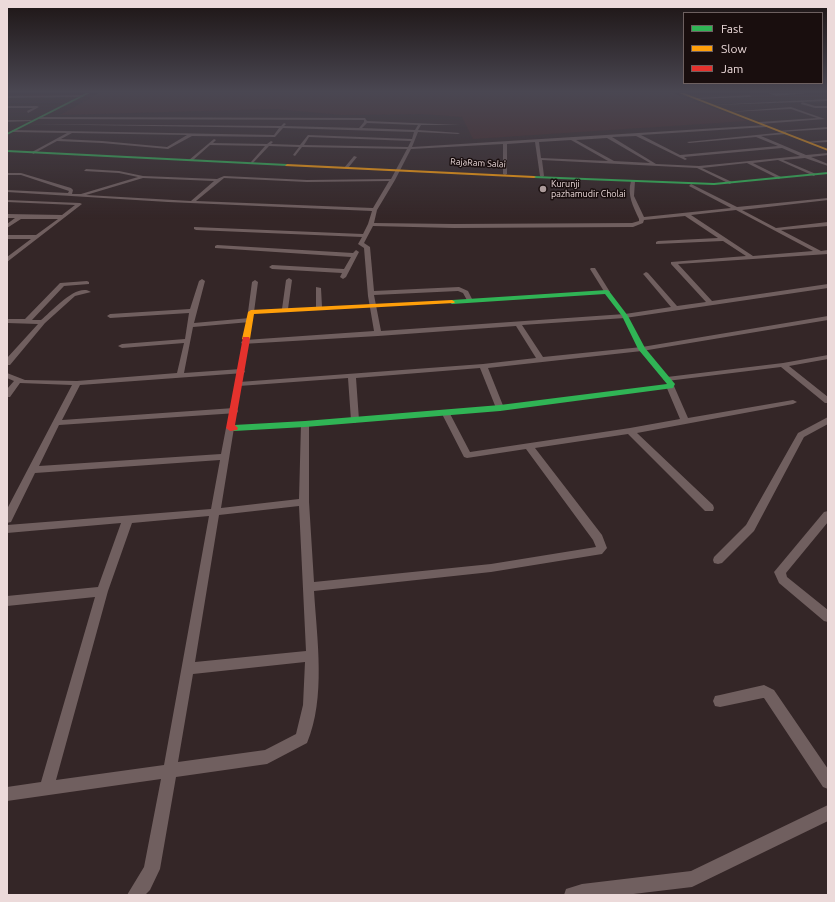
<!DOCTYPE html>
<html>
<head>
<meta charset="utf-8">
<style>
  body { margin:0 }
  #map { position:relative; width:835px; height:902px; overflow:hidden; background:#342627; font-family:Ubuntu,sans-serif }
  canvas { display:block }
  .frame { position:absolute; inset:0; border:8px solid #ecdada; pointer-events:none }
  .legend { position:absolute; left:683px; top:12px; width:140px; height:72px; box-sizing:border-box; background:#190e0e; border:1px solid #6d6060; margin:0; padding:5px 7px; list-style:none; font-size:12px; color:#ecdada }
  .legend li { display:flex; align-items:center; gap:8px; height:20px }
  .legend b { width:20px; border:1px solid #6d6060 }
</style>
</head>
<body>
<div id="map">
<canvas width="835" height="902"></canvas>
<div class="frame"></div>
<ul class="legend">
<li><b style="height:5px;background:#30b455"></b>Fast</li>
<li><b style="height:5px;background:#ff9f0a"></b>Slow</li>
<li><b style="height:5px;background:#e5322d"></b>Jam</li>
</ul>
</div>
<script>
const ctx = document.querySelector('canvas').getContext('2d');
ctx.lineJoin = 'round';
function fillPath(path, color) { ctx.fillStyle = color; ctx.fill(path, 'evenodd'); }
function stroke(path, color, width, dash) { ctx.strokeStyle = color; ctx.lineWidth = width; ctx.lineCap = dash ? 'butt' : 'round'; ctx.setLineDash(dash || []); ctx.stroke(path); }
function label(font, color, halo, rows, align = 'center') {
  ctx.font = font + ' Ubuntu,sans-serif'; ctx.lineWidth = 3; ctx.setLineDash([]); ctx.textBaseline = 'middle'; ctx.strokeStyle = halo; ctx.fillStyle = color; for (const [text, x, y, turn = 0] of rows) {
    ctx.save(); ctx.translate(x, y); ctx.rotate((+turn || 0) * Math.PI / 180); ctx.textAlign = isNaN(turn) ? turn : align; if (halo) ctx.strokeText(text, 0, 0); ctx.fillText(text, 0, 0); ctx.restore();
  }
}
const built = new Path2D(`
  M99,93H673L748,121L473,139L462,117L423,114L343,115L275,109L60,115Z`);
const street = new Path2D(`
  M768,93H807L776,96Z
  M82,95L83,97L7,98V96Z
  M750,95L751,97L695,99L697,98Z
  M828,99V101L802,102L815,106H828V108H815L801,104L802,102L712,105Z
  M7,106H37L39,107L28,113L27,111L33,108H7Z
  M791,107L825,119L760,124L759,122L817,118L791,109L728,112Z
  M40,117L365,118L367,121L460,125H421L418,130L460,133L458,134L418,132L412,147L767,125L766,127L641,135L680,155L778,146L756,137L689,143L687,142L786,132L787,134L761,136L806,155L828,153V155L811,157L828,164V166L805,158L783,160L816,174L814,176L778,160L753,163L781,177L779,179L747,163L702,168L732,182L730,184L697,168L542,160L544,176L542,177L540,176L535,142L507,144V174L505,175L503,174V144L411,149L395,180L377,210L374,223L454,224L632,223L639,221V219C633,206 627,195 631,181L633,180L635,181L634,196L644,217L731,208L689,186L691,184L737,207L828,198V200L742,210L776,228L828,222V226L781,230L821,251L828,250V254L678,264L712,301L828,284V288L625,318L522,325L543,357L642,347L828,316V320L642,351L488,368L504,408L500,411L496,408L480,368L356,378L359,420L355,423L351,420L348,378L239,386L235,384L239,382L483,364L536,358L516,326L378,336L242,344L241,342L245,340L374,331L368,296L364,248L358,244L362,237L196,230L194,229V227L363,234L368,224L372,211L168,202L7,192V190L68,193L69,191L21,175H7V173H21L71,188L73,190L72,194H81L138,177L119,173L84,171L86,169L119,171L143,176L217,179L224,176L307,180L391,179L407,149L302,147L295,156L293,155L299,147L269,146L252,164L251,162L265,146L210,145L192,161L189,160L214,139L216,140L213,143L267,144L271,141L273,142L271,144L300,145L308,135L412,139L414,132L283,128L275,137L192,136L168,149L102,143L57,141L33,154L32,152L67,133L13,132L12,130L274,135L279,128L26,124L281,126L284,123L286,124L284,126L359,128L364,122V120L39,119ZM367,123L418,125L415,130L362,128ZM72,133L187,135L167,147L102,141L61,139ZM636,136L685,160L687,159L684,157L782,148L800,156L699,166L656,164L612,137ZM309,137L411,141L408,147L304,145ZM607,138L650,163L614,161L576,140ZM571,140L608,161L541,158L539,142ZM143,178L214,181L191,201L86,195ZM224,178L307,182L389,181L373,208L196,201ZM736,210L813,251L753,256L691,215ZM685,216L718,238L658,241L656,242V244L723,241L746,256L671,262V264L706,302L677,306L648,273L646,272L643,274L644,275L671,307L625,314L381,331L374,295L458,291L463,293L468,302L473,301L468,291L459,287L374,291L370,247L364,243L373,226L454,228L633,227L643,223L644,220Z
  M7,120H30L32,121L7,122Z
  M828,127V129L780,132L778,131Z
  M828,140V142L808,143L806,142Z
  M354,156L357,157L348,168H344Z
  M7,200L80,203L82,204L7,262V257L31,239H7V235H36L58,219H21L7,228V224L15,218H7V214L62,215L75,205L7,202Z
  M217,245L353,253L356,250L359,252L346,277L343,279L340,277L342,273L272,269L269,267L272,265L344,269L351,257L215,248V246Z
  M591,268H595L610,292L609,293H605L590,269Z
  M289,278L292,280L288,309L285,311L282,309L286,280Z
  M202,279L205,281L194,323L250,318L253,320L250,322L193,327L184,373L241,369L245,371L244,373L80,385L62,420L234,408L237,409L238,411L237,413L59,425L39,466L221,454L226,428L230,425L234,428L221,508L299,499L301,424L305,421L308,422L309,424V502L314,582L491,564L596,547L593,540L526,449L467,458L464,457L441,412L442,410H448L470,452L630,428L680,419L666,386L670,384L674,386L688,418L793,400L797,402L793,404L637,433L713,505L714,508L713,511H705L628,434L535,448L602,535L607,548L602,554L491,572L314,591C317,639 326,698 307,743L267,764L176,777L160,869L150,890L145,895H127L144,867L161,779L7,801V787L41,782L95,597L7,606V596L98,587L121,523L7,533V525L211,509L220,460L35,473L11,522L7,523V509L72,385L20,383L10,397H7V389L14,381L7,378V373L25,380L77,381L177,373L184,343L122,348L118,346L122,344L185,339L189,313L110,318L107,316L110,314L190,309L199,281ZM299,506L306,651L195,662L219,515ZM209,516L164,765L56,780L108,591L132,523ZM305,662L303,705L296,734L265,750L178,762L193,674Z
  M255,280L258,282L254,312L251,314L248,312L252,282Z
  M87,281L89,282V284L64,286L32,320H41C52,311 77,282 91,292L75,296L45,323L10,365H7V358L38,324L7,323V319H25L60,283Z
  M316,287L321,288L322,307L319,309L316,307Z
  M828,355V359L789,366L828,397V403H825L781,367L667,381L663,379L667,377L783,363Z
  M828,417V424L804,437L754,531L722,563L718,564L714,563L713,560L714,557L746,525L798,433Z
  M828,511V522L786,573L787,577L828,610V622L824,621L779,583L774,572L824,512Z
  M764,685L774,690L828,769V789L823,787L764,698H763L720,707L715,706L713,701L715,696L720,695Z
  M828,805V821L692,887L625,895H564L566,889L582,884L691,871Z`);
const fast = new Path2D(`
  M86,93H90L7,135V133Z
  M7,150L287,164L289,165L287,166L7,152Z
  M828,172V174L714,185L534,178L532,177L534,176L714,183Z
  M607,290L609,291L628,316L645,348L675,384L673,388L500,411L305,427L234,431L230,428L234,425L305,421L500,405L667,384L638,349L622,316L605,294L452,304L449,302L452,300Z`);
const slow = new Path2D(`
  M679,93H684L828,149V151Z
  M287,164L534,176L536,177L534,178L285,166Z
  M452,300L455,302L454,303L254,314L250,339L246,341L242,339L248,312L251,310Z`);
const jam = new Path2D(`
  M243,337H249L250,339L235,425L238,428L237,430L230,431L226,428Z`);
const markers = [
  [543,189,4,"#ac9b9b"]
];
const farStreetnames = [
  ["RajaRam Salai",478,163,3]
];
const farPoinames = [
  ["Kurunji",551,184],
  ["pazhamudir Cholai",551,194]
];
fillPath(built, '#432525');
fillPath(street, '#705f5f');
fillPath(fast, '#30b455');
fillPath(slow, '#ff9f0a');
fillPath(jam, '#e5322d');
const sky = ctx.createLinearGradient(0, 0, 0, 219);
sky.addColorStop(0, '#1d1515');
sky.addColorStop(0.42, '#4a4752');
sky.addColorStop(1, '#4a475200');
ctx.fillStyle = sky;
ctx.fillRect(0, 0, 835, 219);
for (const [x, y, r, color] of markers) { const dot = new Path2D(); dot.arc(x, y, r, 0, 2 * Math.PI); ctx.fillStyle = color; ctx.fill(dot); stroke(dot, '#190e0e', 1.5); }
label('9px', '#ecdada', '#190e0e', farStreetnames);
label('9px', '#ecdada', '#190e0e', farPoinames, 'left');
</script>
</body>
</html>
